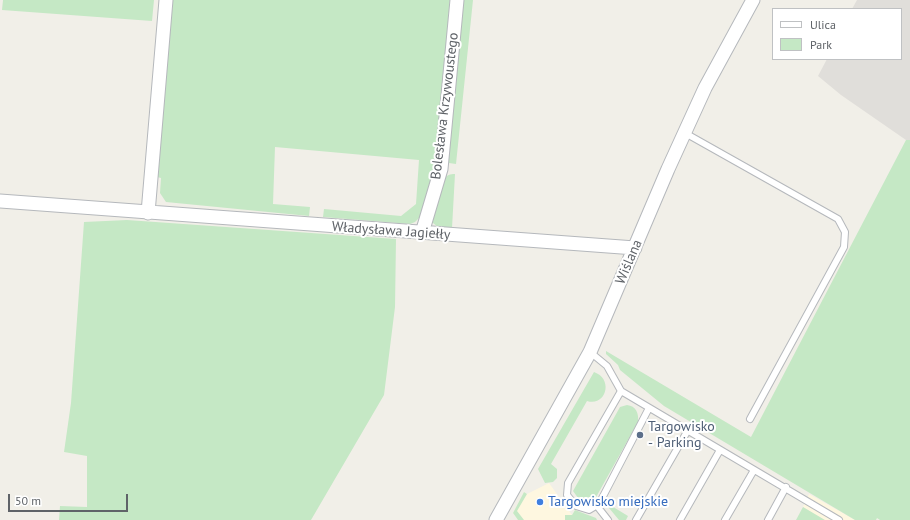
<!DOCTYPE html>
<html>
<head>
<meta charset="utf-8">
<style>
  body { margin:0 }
  #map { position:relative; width:910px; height:520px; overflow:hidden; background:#f1efe8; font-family:"PT Sans",sans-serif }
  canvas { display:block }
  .legend { position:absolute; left:772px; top:8px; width:130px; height:52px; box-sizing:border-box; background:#fff; border:1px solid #bfc1c3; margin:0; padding:5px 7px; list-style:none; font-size:12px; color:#5f6368 }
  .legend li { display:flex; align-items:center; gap:8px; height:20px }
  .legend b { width:20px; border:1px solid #bfc1c3 }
  .scale { position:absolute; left:8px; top:494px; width:120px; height:18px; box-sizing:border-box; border:2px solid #5f6368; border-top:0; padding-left:5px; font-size:12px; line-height:14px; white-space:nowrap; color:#5f6368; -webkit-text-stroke:3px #fff; paint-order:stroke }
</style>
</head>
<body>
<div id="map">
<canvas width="910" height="520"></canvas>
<ul class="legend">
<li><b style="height:5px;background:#fff"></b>Ulica</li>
<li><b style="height:11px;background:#c5e8c5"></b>Park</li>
</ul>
<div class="scale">50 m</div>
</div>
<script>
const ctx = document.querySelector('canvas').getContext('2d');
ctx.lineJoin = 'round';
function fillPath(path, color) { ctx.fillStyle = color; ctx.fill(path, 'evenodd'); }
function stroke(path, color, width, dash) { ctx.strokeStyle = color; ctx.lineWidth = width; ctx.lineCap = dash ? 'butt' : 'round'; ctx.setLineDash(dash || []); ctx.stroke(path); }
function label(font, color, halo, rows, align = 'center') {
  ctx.font = font + ' "PT Sans",sans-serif'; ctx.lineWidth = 4; ctx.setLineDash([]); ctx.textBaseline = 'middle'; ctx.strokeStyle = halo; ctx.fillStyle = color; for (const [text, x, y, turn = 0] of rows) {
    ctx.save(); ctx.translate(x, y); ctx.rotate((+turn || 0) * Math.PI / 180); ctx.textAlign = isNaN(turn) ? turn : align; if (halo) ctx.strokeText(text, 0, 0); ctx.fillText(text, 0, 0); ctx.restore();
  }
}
const commercial = new Path2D(`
  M549,483L572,515L575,510L597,520H518L513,513L524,492L527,494Z
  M809,494L855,520H824L803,507Z`);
const industrial = new Path2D(`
  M857,0H910V140H906L841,95L818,76L827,59H901V9H852Z`);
const green = new Path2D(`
  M3,0H154L152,21L2,10Z
  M173,0H450L436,159L422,215L415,222L410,224L323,217L324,209L401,216L416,204L419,160L275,147L273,204L310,207L309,216L166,202L160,193L161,178L157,177Z
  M462,0H473L456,164L449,163L447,160Z
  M906,140H910V520H880L877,518L876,520H855L664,406L620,370L618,365L606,354V351L751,437Z
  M455,174L452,228L438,227L433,223C432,215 438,185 443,179C447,175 450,174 455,174Z
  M127,220L396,239L395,307L384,395L311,520H59L60,506L87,507V456L64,452L71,403L84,222Z
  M594,372C614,379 606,407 587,401L551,464L557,469V478L553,482L545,483L538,469Z
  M627,405C636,406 639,413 638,422L595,499L589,503L581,502L573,491L620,407Z
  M524,492L527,494L517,511L524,520H518L513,513Z
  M610,505L628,516L626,520H619L609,508Z
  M803,507L825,520H796Z
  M575,510L596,518L597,520H565V515H572Z`);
const service = new Path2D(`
  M685,133L838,219L845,232L844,247L750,419
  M590,352L607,366L621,391L839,520
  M621,391L568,483L567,495L576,506L589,510L599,504L649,408
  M597,506L608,520
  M636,520L688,430
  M680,520L720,450
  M725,520L754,470
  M768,520L786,487`);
const minor = new Path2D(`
  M0,201L635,248
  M148,213L166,0
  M422,233L441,169L457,0
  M496,520L590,352L668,169L705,88L753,0`);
const markers = [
  [640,435,4,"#5c6f8a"],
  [540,502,4,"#3f7fe0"]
];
const streetNames = [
  ["Bolesława Krzywoustego",445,106,-83],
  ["Władysława Jagiełły",391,231,4],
  ["Wiślana",629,262,-67]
];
const serviceNames = [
  ["Targowisko",648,427],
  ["- Parking",648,443]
];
const shopNames = [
  ["Targowisko miejskie",548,502]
];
fillPath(commercial, '#fef7e0');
fillPath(industrial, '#e0deda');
fillPath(green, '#c5e8c5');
stroke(service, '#b5b8bc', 8);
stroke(minor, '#b5b8bc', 15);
stroke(service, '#fff', 6);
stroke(minor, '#fff', 13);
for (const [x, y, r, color] of markers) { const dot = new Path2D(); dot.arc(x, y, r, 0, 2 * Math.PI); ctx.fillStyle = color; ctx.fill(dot); stroke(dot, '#fff', 1.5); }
label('14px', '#5f6368', '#fff', streetNames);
label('14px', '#4e5e75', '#fff', serviceNames, 'left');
label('14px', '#366cbe', '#fff', shopNames, 'left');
</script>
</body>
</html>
